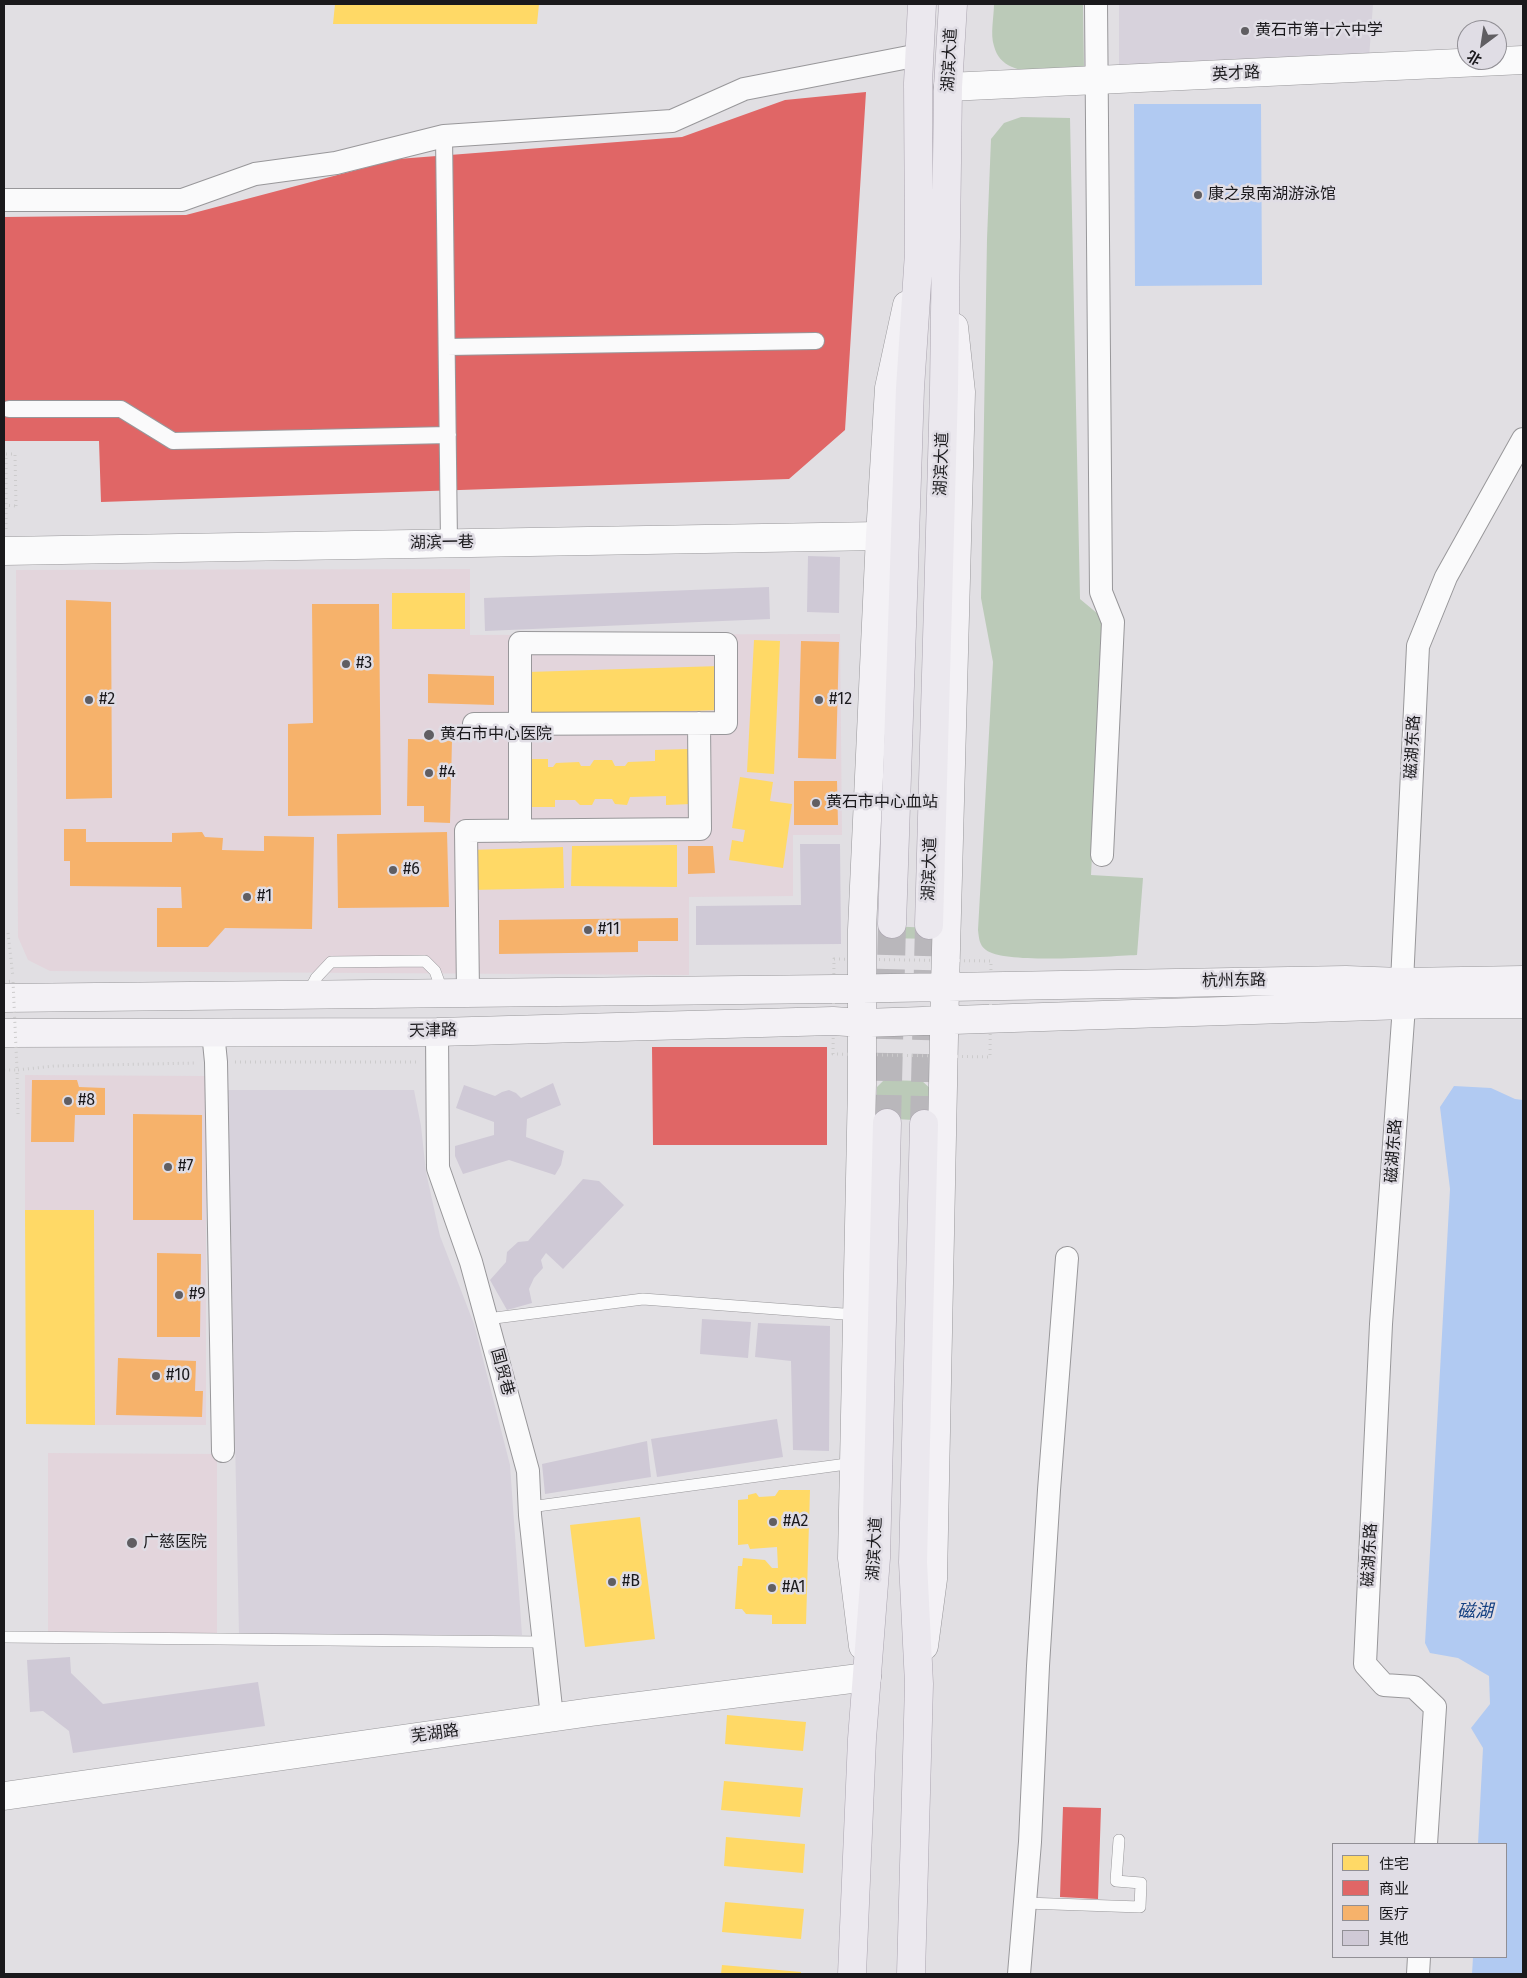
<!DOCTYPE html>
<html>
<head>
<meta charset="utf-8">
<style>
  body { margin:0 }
  #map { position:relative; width:1527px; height:1978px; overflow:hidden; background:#e1dfe3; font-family:"Fira Sans","Noto Sans SC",sans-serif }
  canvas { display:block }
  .frame { position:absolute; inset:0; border:5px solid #1a191c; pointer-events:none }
  .legend { position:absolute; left:1332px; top:1843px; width:175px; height:115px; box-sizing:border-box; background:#e0dde5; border:1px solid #918f95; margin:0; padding:6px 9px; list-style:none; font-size:15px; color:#1a191c }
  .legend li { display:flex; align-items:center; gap:10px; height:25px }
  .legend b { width:25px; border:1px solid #918f95 }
  .north { position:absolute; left:1457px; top:20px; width:50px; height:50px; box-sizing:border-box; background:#e0dde5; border:1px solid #918f95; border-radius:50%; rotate:211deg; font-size:14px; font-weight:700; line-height:20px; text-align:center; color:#1a191c }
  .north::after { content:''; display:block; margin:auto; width:18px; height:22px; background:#605e62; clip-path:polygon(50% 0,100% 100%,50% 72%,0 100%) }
</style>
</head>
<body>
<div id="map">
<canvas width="1527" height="1978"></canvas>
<div class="frame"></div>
<ul class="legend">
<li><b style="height:14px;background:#ffd966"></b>住宅</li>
<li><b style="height:14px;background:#e06666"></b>商业</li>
<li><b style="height:14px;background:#f6b26b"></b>医疗</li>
<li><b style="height:14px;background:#cfc9d6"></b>其他</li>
</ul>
<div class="north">北</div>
</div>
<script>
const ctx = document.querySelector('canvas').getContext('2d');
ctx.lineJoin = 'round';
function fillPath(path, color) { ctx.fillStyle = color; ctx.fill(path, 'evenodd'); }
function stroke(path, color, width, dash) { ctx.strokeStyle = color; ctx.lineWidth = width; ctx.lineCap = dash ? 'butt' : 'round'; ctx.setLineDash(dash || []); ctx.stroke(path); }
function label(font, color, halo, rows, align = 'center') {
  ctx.font = font + ' "Fira Sans","Noto Sans SC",sans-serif'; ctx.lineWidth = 5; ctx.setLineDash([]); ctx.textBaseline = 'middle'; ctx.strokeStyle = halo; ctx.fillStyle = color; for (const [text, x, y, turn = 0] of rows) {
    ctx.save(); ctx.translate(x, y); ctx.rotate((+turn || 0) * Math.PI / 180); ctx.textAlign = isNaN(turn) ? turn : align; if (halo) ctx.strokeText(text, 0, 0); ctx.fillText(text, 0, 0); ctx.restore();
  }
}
const built = new Path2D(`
  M1119,4H1373L1369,58L1119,68Z
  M228,1090H414L421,1126L426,1172L440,1236L474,1324L510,1465L522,1635H239Z`);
const medical = new Path2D(`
  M470,569V635L840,634L842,835H793V896L689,897V975L50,971L28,960L18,937L16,570Z
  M25,1075L206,1076V1425H95L94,1211L25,1210Z
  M48,1453L217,1454V1634L48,1633Z`);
const green = new Path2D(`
  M994,4H1083L1084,69C1056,70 1003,82 994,46C990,34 994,17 994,4Z
  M1021,117L1070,118L1080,599L1104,619L1091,875L1143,878L1137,955C1109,956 1006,965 986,950C979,945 979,938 978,930L993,662L981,598L987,239L991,139L1004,123Z
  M886,926L933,928V939L886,938Z
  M884,1080L922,1081L932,1090V1121L876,1118L877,1087Z`);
const water = new Path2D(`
  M1134,104H1261L1262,285L1135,286Z
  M1454,1086L1491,1088L1515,1099L1523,1100V1974H1472L1473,1957H1506V1844H1478L1483,1748L1471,1728L1490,1704L1489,1676L1458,1658L1430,1653L1425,1643L1450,1189L1440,1107Z`);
const homes = new Path2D(`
  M335,4H539L537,24H333Z
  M392,593H465V629H392Z
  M754,640L780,641L774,774L747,772Z
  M720,666L722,710L529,716L528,672Z
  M689,749L691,804L666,805V796L630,797L627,805L615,804L612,799H595L592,805H580L575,800H555V807H527V759H548V767H553L556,763L579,762L581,766H590L594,760H612L615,766H625L628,762L655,761V750Z
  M740,777L773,782L770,801L792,804L783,868L729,860L732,840L743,842L745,830L732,828Z
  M677,845V887L571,886L572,846Z
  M563,847L564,888L471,890L470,850Z
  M25,1210H94L95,1425L26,1424Z
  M779,1490H810L806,1624H772V1615L746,1614L742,1609H735L738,1566H742L743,1558L765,1560L772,1568H778L777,1547L750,1549L748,1544L738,1545V1500L748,1499V1495L756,1493L759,1497L775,1496Z
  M640,1517L655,1639L585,1647L570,1525Z
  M727,1715L806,1722L803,1751L725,1744Z
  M724,1781L803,1788L800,1817L721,1810Z
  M726,1837L805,1844L803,1873L724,1866Z
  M725,1902L804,1909L801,1939L722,1932Z
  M722,1965L801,1972V1974H721Z`);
const shops = new Path2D(`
  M866,92L845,430L789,479L101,502L99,441H4V217L186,215L398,159L682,137L785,100Z
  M652,1047H827V1145H653Z
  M1063,1807L1101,1808L1098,1899L1060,1897Z`);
const health = new Path2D(`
  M66,600L111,602L112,798L66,799Z
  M312,604H379L381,815L288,816V724L313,723Z
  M801,641L839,642L836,759L798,758Z
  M428,674L494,676V705L428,703Z
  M408,739L452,740L450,823L424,822V806H407Z
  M794,781H837L838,825H794Z
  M64,829H86V842H172V833L202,832L205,837L223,838L222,850L264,851V836L314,837L312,929L225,928L208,947H157V908H182L181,887L70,886V861H64Z
  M447,832L449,907L338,908L337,834Z
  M688,846H713L715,873L688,874Z
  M678,918V941H638V952L499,954V920Z
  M32,1080H77L79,1087L105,1088V1115H75L74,1142H31Z
  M133,1114L202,1115V1220H133Z
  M157,1253L201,1254L200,1337H157Z
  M118,1358L196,1361L195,1391H203L202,1417L116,1415Z`);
const building = new Path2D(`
  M808,556L840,557L839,613L807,612Z
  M769,587L770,619L485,631L484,598Z
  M800,844H840L841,944L696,945V906L801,905Z
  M553,1083L561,1105L527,1119L526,1137L564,1151L561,1165L555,1175L509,1160L463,1174L455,1156V1146L494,1135V1122L456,1108L464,1085L495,1096L502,1092L509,1090L516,1093L521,1098Z
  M583,1179L599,1181L624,1205L563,1269L546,1253L541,1260L543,1268L534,1278L529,1289L532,1303L507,1310L490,1280L506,1262L507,1252L518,1242L528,1241Z
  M702,1319L751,1322L748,1358L700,1354Z
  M758,1323L830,1326L829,1451L793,1450L791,1361L755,1357Z
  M777,1419L783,1457L657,1477L651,1439Z
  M647,1441L651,1477L545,1494L542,1464Z
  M70,1657L71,1673L103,1704L258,1682L265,1726L73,1753L69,1731L43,1711L30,1712L27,1660Z`);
const primaryTunnel = new Path2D(`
  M887,1123L892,924
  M924,1124L929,925`);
const path = new Path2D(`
  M6,529V454H15L16,506
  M8,933L13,977
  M834,959L991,961L990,1057L833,1054Z
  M235,1062H419
  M18,1114L17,1070L54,1066L196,1063`);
const service = new Path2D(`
  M308,993L316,978L331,962L425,961L435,971L443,993
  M487,1319L643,1299L857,1315
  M530,1507L854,1463
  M4,1637L544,1642
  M1025,1903L1140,1907L1141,1883L1116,1881L1119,1840`);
const pedestrian = new Path2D(`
  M444,136L449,543
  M447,347L816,341
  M9,409H121L173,441L448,435`);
const minor = new Path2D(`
  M1096,4L1101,592L1113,622L1102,855
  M4,200H182L255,174L336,163L444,136L672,121L744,89L919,55
  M474,724L726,723V644L520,643V831
  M468,993L466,831L700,829L699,723
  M213,1032L216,1062L223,1451
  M437,1032L438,1168L471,1262L528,1471L530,1515L552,1717
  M1426,1844L1435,1707L1414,1687L1384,1685L1365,1664L1381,1324L1404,1006L1402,982L1418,646L1446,577L1523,439
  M1019,1974L1030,1842L1038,1666L1049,1490L1067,1258
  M1418,1974L1419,1957`);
const tertiary = new Path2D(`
  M948,87L1523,60
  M4,551L880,536
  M4,1796L591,1712L867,1677`);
const secondary = new Path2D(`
  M4,998L834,989L1346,980L1402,982L1523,980
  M4,1033L437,1032L833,1021L863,1023L1434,1004H1523
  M863,1646L852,1558L862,1084V930L880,536L889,388L907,305
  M924,1646L933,1579L945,987L961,392L954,327`);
const primary = new Path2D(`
  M892,924L910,388L919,253L918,83L922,4
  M929,925L944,389L948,87L953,4
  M852,1974L862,1739L876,1558L887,1123
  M911,1974L919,1684L913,1562L924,1124`);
const pathBridge = new Path2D(`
  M4,505L16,506
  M4,982L13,981L17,1070H4`);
const markers = [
  [1245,31,5,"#605e62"],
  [1198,195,5,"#605e62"],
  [346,664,5,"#605e62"],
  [89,700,5,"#605e62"],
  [819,700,5,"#605e62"],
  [429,735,6,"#605e62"],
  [429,773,5,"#605e62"],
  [816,803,5,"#605e62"],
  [393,870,5,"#605e62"],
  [247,897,5,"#605e62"],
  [588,930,5,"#605e62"],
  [68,1101,5,"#605e62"],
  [168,1167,5,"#605e62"],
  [179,1295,5,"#605e62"],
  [156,1376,5,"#605e62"],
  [773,1522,5,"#605e62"],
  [132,1543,6,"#605e62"],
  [612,1582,5,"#605e62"],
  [772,1588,5,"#605e62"]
];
const poiNames = [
  ["黄石市第十六中学",1255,31],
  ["康之泉南湖游泳馆",1208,195],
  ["#3",356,664],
  ["#2",99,700],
  ["#12",829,700],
  ["黄石市中心医院",440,735],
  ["#4",439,773],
  ["黄石市中心血站",826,803],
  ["#6",403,870],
  ["#1",257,897],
  ["#11",598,930],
  ["#8",78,1101],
  ["#7",178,1167],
  ["#9",189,1295],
  ["#10",166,1376],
  ["#A2",783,1522],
  ["广慈医院",143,1543],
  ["#B",622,1582],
  ["#A1",782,1588]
];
const streetNames = [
  ["湖滨大道",950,60,-87],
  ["英才路",1236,74,-3],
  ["湖滨大道",942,464,-88],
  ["湖滨一巷",442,543,-1],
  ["磁湖东路",1413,747,-87],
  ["湖滨大道",930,869,-88],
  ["杭州东路",1234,981,-1],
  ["天津路",433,1031,-1],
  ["磁湖东路",1394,1151,-86],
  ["国贸巷",502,1372,75],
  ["湖滨大道",875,1549,-87],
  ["磁湖东路",1370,1555,-87],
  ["芜湖路",435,1734,-8]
];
const waterNames = [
  ["磁湖",1475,1612]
];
fillPath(built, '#d7d2dc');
fillPath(medical, '#e3d5dc');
fillPath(green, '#bbcab8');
fillPath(water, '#b1caf2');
fillPath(homes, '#ffd966');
fillPath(shops, '#e06666');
fillPath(health, '#f6b26b');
fillPath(building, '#cfc9d6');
stroke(primaryTunnel, '#b9b7bb', 28, [28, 14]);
stroke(service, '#98979a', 12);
stroke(pedestrian, '#98979a', 18);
stroke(minor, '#98979a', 24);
stroke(tertiary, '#98979a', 29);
stroke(secondary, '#98979a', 29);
stroke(primary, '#aaa4af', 29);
stroke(path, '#cccbcc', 3, [1, 4]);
stroke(service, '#fafafb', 11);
stroke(pedestrian, '#fafafb', 16);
stroke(minor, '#fafafb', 22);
stroke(tertiary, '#fafafb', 28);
stroke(secondary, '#f3f1f5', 28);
stroke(primary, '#ebe8ee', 28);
stroke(pathBridge, '#cccbcc', 3, [1, 4]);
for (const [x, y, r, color] of markers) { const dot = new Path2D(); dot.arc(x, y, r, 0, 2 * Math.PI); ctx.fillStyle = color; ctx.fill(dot); stroke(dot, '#e0dde5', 2); }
label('16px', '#1a191c', '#e0dde5', poiNames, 'left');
label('16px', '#1a191c', '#e0dde5', streetNames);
label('italic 18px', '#144081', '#e0dde5', waterNames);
</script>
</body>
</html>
